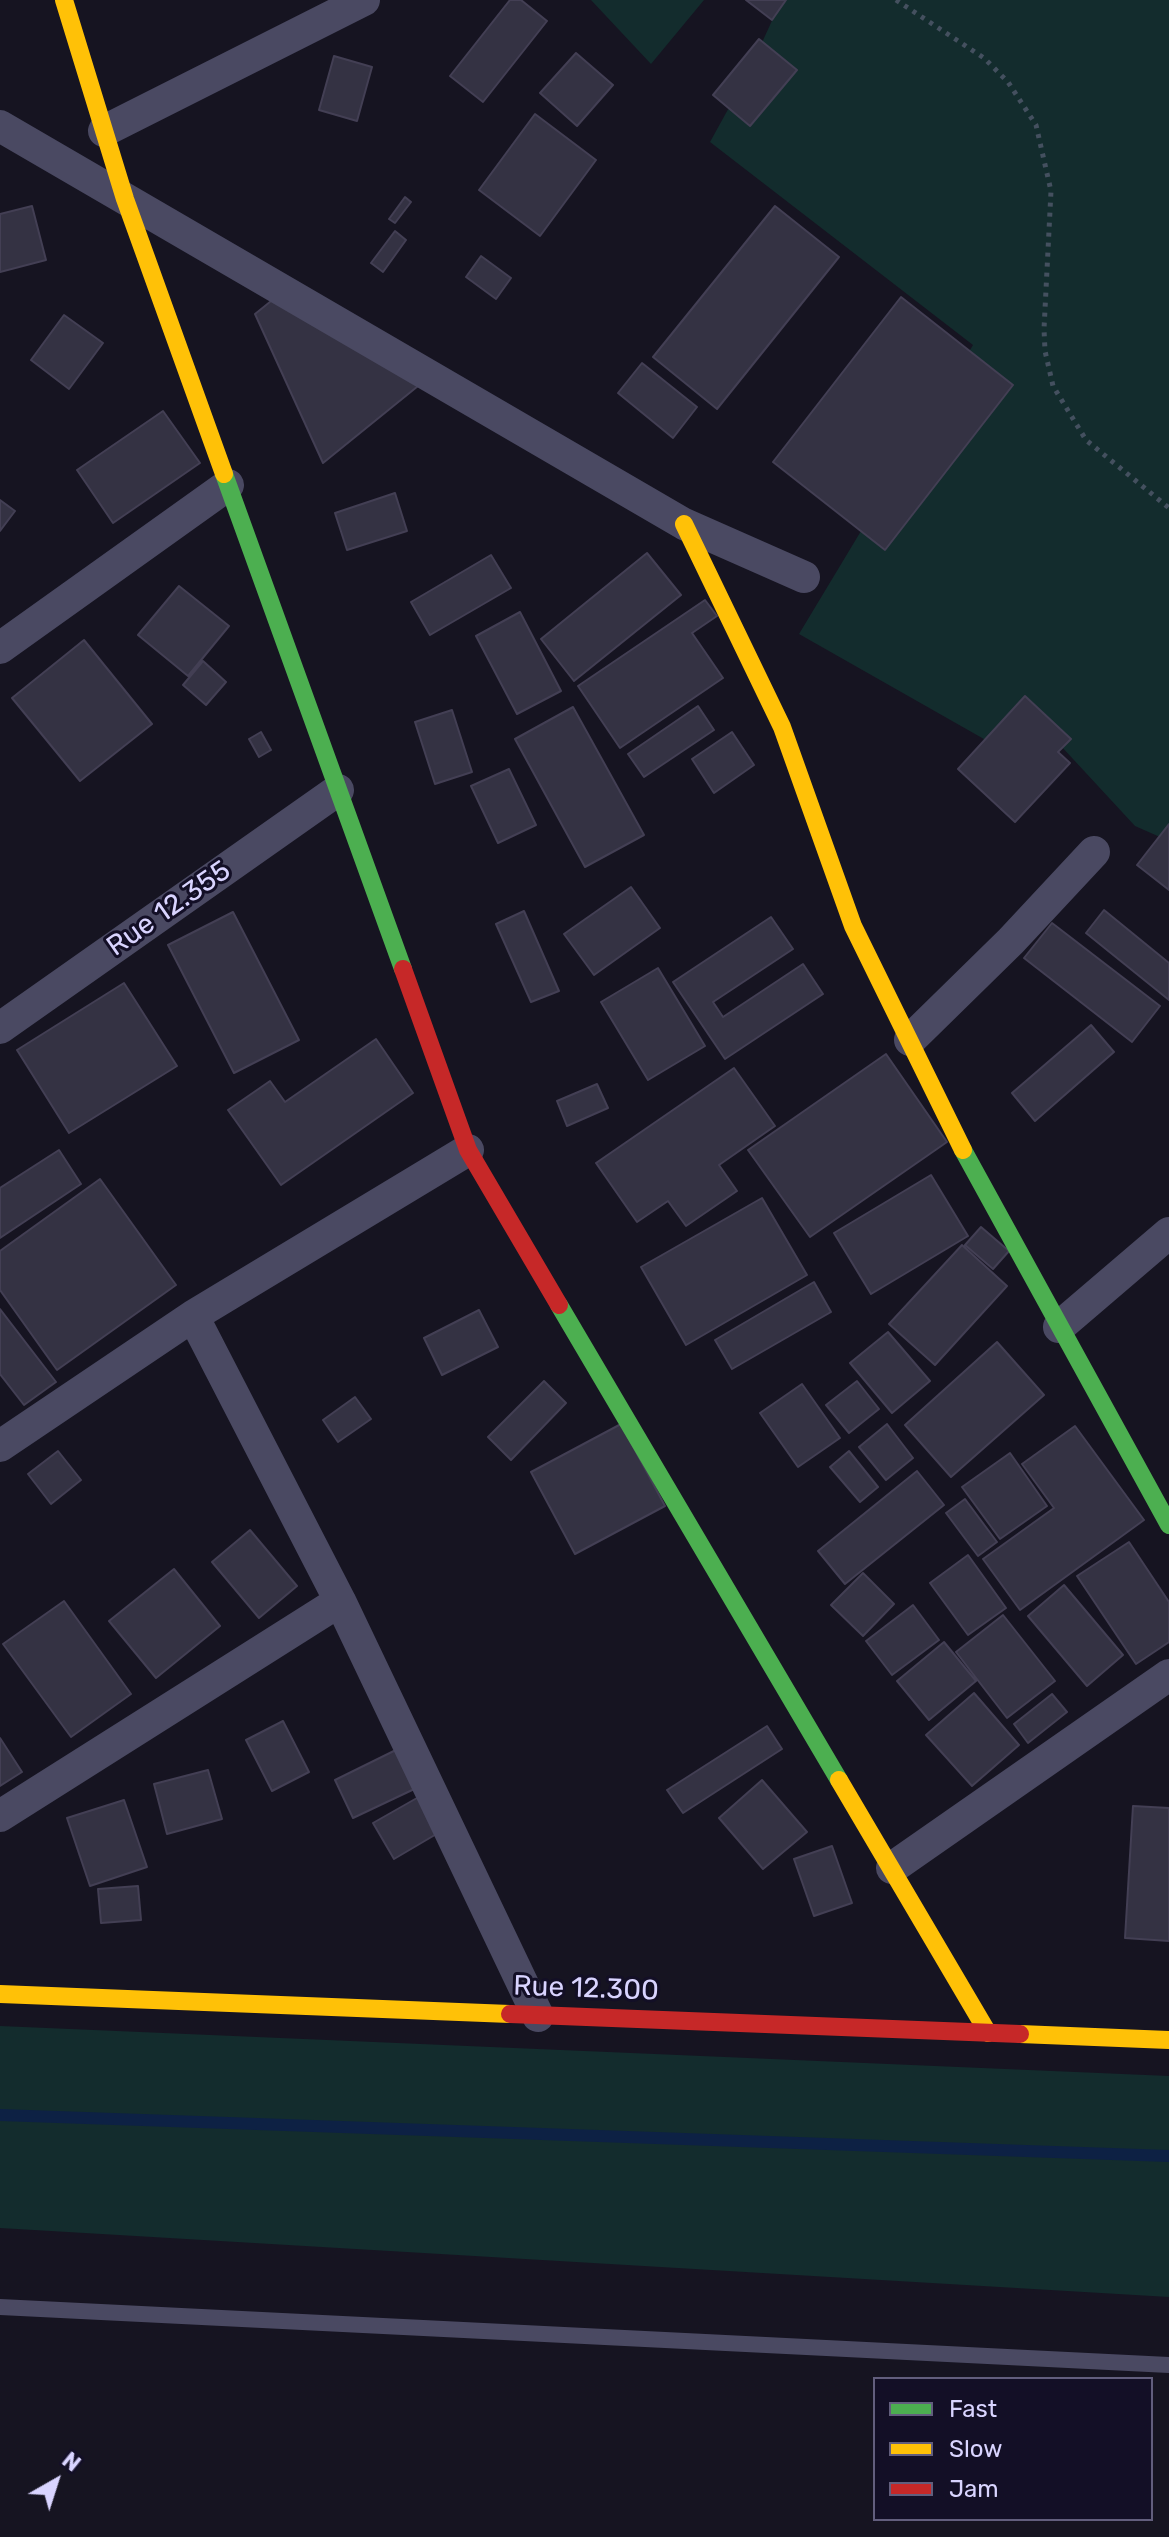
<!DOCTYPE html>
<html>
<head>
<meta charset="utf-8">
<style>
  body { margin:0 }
  #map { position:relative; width:1169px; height:2537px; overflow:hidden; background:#161421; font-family:Rubik,sans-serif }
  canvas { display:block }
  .legend { position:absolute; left:873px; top:2377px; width:280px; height:144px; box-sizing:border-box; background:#130f26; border:2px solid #625e7d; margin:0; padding:10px 14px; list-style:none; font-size:24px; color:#d9d4ff }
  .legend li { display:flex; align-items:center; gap:16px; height:40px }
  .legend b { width:40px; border:2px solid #625e7d }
  .north { position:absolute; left:16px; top:2441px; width:80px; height:80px; -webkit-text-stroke:6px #130f26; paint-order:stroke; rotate:39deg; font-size:22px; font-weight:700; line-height:32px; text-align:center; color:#d9d4ff }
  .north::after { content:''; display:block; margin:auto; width:28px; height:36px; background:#d9d4ff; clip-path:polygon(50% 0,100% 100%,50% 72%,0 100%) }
</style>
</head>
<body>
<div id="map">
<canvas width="1169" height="2537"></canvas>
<ul class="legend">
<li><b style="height:10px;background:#4caf50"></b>Fast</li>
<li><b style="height:10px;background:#ffc107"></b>Slow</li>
<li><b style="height:10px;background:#c62828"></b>Jam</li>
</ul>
<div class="north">N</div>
</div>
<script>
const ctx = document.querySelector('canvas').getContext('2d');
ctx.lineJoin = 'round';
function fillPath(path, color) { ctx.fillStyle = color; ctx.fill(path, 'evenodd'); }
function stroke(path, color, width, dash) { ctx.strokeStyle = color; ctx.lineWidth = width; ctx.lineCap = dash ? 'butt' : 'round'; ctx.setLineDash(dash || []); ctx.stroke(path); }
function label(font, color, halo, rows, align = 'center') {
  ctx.font = font + ' Rubik,sans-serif'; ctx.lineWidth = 6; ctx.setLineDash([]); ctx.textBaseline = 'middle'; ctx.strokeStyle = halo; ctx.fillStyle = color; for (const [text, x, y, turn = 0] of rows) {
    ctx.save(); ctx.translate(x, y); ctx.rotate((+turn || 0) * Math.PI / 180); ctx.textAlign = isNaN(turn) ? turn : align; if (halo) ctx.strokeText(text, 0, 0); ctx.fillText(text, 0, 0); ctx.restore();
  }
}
const green = new Path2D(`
  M591,0H704L651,64Z
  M764,0H1169V841L1135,826L1036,719L1005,751L799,634L973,345L710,142L747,75L776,12Z
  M0,2026L1169,2076V2297L0,2228Z`);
const stream = new Path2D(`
  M0,2115L1169,2156`);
const building = new Path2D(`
  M510,0H521L547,21L483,102L450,76Z
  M746,0H786L772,20Z
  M759,39L797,70L750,126L713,95Z
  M576,53L613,85L577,126L540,93Z
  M334,56L372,67L357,121L319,110Z
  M535,114L596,160L540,236L479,190Z
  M405,197L411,202L395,223L389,219Z
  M32,206L46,260L0,272V214Z
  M775,206L839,257L717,409L653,357Z
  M395,231L406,240L383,272L371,263Z
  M481,256L511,278L496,299L466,277Z
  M281,293L423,382L323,463L255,314Z
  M901,297L1013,385L885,550L773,462Z
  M64,315L103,343L69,389L31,360Z
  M642,363L697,407L673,438L618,393Z
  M163,411L200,463L113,523L77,470Z
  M395,493L407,531L347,550L335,513Z
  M0,500L15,511L0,531Z
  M647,553L681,595L574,681L541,639Z
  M491,555L511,588L430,635L411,602Z
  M179,586L229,626L188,676L138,635Z
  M705,600L717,616L692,633L723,678L620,748L578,686Z
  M520,612L561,691L517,714L476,636Z
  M84,640L152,724L80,781L12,698Z
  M203,661L226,682L206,705L183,685Z
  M1025,696L1071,739L1058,752L1070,763L1015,822L958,769Z
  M698,706L714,730L644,777L628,754Z
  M573,707L644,835L585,867L515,739Z
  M452,710L472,772L435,784L415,722Z
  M261,732L271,750L259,757L249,739Z
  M732,732L754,765L714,793L692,759Z
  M509,769L536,825L498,843L471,786Z
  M1169,824V890L1137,865Z
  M631,887L660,928L594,975L564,934Z
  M1104,910L1169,963V1000L1086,933Z
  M524,911L559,991L531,1002L496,924Z
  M233,912L299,1040L234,1073L168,945Z
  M771,917L793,949L713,1002L723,1017L803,964L823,994L725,1059L673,982Z
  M1052,923L1160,1006L1132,1042L1024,958Z
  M658,968L705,1046L648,1080L601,1002Z
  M124,983L177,1066L69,1133L17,1050Z
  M1091,1025L1114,1052L1035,1121L1012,1093Z
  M376,1039L413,1093L281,1185L228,1110L270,1081L285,1102Z
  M886,1054L947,1142L810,1237L748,1150Z
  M734,1068L775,1126L719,1165L737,1191L686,1226L668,1201L637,1222L596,1163Z
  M597,1084L608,1108L567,1126L557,1101Z
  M59,1150L81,1184L0,1238V1188Z
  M931,1175L968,1236L871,1294L834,1233Z
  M100,1179L176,1285L57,1370L0,1290V1251Z
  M762,1198L807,1275L686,1345L641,1267Z
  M981,1227L1009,1251L993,1269L965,1245Z
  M962,1245L1007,1286L935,1365L889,1324Z
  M814,1282L831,1312L732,1369L715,1340Z
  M0,1309L56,1382L24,1405L0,1374Z
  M479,1310L498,1347L442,1375L424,1338Z
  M888,1332L930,1381L892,1413L850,1363Z
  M997,1342L1044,1395L951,1477L905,1425Z
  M544,1381L566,1403L511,1460L488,1437Z
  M857,1381L879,1409L849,1433L826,1405Z
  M802,1384L840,1438L798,1467L760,1413Z
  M355,1397L371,1419L338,1442L323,1420Z
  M621,1424L665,1506L575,1554L531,1472Z
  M887,1424L913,1458L886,1480L859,1447Z
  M1075,1426L1144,1520L1020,1610L983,1559L1054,1508L1022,1464Z
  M58,1451L81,1480L51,1504L28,1474Z
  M849,1451L878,1487L860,1502L830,1467Z
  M1010,1453L1047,1506L1000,1539L962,1487Z
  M917,1471L944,1505L845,1584L818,1551Z
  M965,1499L997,1542L978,1556L946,1513Z
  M250,1530L297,1586L259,1618L212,1562Z
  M1129,1542L1169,1602V1642L1136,1664L1077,1576Z
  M968,1555L1006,1608L968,1635L930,1583Z
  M174,1569L220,1626L156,1678L109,1621Z
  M863,1573L894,1604L863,1636L831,1605Z
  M1064,1585L1123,1655L1087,1686L1028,1616Z
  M64,1601L131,1694L71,1737L3,1644Z
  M913,1605L939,1640L892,1675L866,1641Z
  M1003,1615L1055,1681L1007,1718L956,1652Z
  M944,1642L976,1681L929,1720L897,1681Z
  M974,1693L1019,1745L972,1786L926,1735Z
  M1052,1694L1067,1712L1028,1743L1014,1724Z
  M283,1721L309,1772L272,1791L246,1740Z
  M767,1726L782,1749L683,1813L667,1790Z
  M0,1738L22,1772L0,1786Z
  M408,1744L427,1783L353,1818L335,1780Z
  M208,1770L222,1819L167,1834L154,1784Z
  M762,1780L807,1832L763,1869L719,1818Z
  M424,1794L445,1829L394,1859L373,1823Z
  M124,1800L147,1867L90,1886L67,1818Z
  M1133,1806L1169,1808V1941L1125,1938Z
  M832,1846L852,1903L814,1916L794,1859Z
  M138,1886L141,1920L101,1923L98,1889Z`);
const path = new Path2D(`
  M896,0L984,58L1008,82L1036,125L1051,191L1044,329L1045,351L1053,386L1086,440L1169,508`);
const lane = new Path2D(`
  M0,2307L1169,2365`);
const street = new Path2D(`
  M0,126L684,524L804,577
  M104,131L364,0
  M0,648L228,485
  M0,1028L338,790
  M910,1040L1011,941L1094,852
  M193,1316L340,1601L538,2016
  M1059,1327L1169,1233
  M0,1446L193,1316L468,1150
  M0,1816L340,1601
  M892,1868L1169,1675`);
const fast = new Path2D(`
  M224,474L403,969
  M963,1150L1169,1525
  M559,1305L839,1780`);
const slow = new Path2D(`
  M64,0L125,199L224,474
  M684,524L782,727L853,926L963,1150
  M839,1780L988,2033
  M0,1994L510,2014
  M1020,2034L1169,2040`);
const jam = new Path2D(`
  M403,969L468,1150L559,1305
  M510,2014L1020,2034`);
const streetNames = [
  ["Rue 12.355",169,909,-35],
  ["Rue 12.300",586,1989,2]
];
fillPath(green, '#132c2d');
stroke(stream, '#0d2144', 12);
fillPath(building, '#343243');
stroke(building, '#433f54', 2);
stroke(path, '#44505f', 5, [4, 6]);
stroke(lane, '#4a4962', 16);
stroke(street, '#4a4962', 32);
stroke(fast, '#4caf50', 18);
stroke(slow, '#ffc107', 18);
stroke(jam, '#c62828', 18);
label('28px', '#d9d4ff', '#130f26', streetNames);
</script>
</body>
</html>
